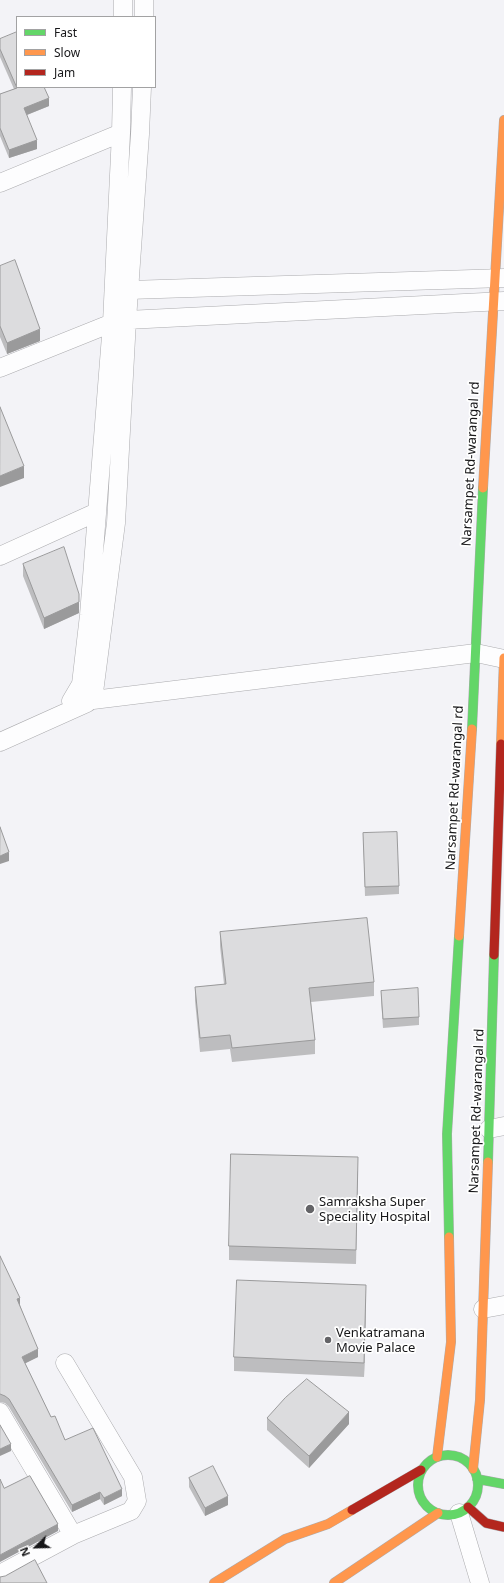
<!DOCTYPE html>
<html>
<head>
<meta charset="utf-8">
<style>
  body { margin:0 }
  #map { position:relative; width:504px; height:1583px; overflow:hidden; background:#f3f3f7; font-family:"Noto Sans",sans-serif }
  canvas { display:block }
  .legend { position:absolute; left:16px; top:16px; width:140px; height:72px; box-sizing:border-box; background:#fff; border:1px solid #a2a2a3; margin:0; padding:5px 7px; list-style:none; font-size:12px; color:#171719 }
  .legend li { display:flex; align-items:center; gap:8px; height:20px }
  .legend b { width:20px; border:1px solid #a2a2a3 }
  .north { position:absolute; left:16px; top:1527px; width:40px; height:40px; -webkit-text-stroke:3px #fff; paint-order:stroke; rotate:247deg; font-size:11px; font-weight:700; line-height:16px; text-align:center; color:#171719 }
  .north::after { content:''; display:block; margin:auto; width:14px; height:18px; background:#171719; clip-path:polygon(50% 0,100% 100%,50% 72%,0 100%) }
</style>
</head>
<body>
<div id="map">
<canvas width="504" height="1583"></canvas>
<ul class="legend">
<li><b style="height:5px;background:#63d668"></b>Fast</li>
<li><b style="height:5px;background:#ff974d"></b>Slow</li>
<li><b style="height:5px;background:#b3261e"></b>Jam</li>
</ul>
<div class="north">N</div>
</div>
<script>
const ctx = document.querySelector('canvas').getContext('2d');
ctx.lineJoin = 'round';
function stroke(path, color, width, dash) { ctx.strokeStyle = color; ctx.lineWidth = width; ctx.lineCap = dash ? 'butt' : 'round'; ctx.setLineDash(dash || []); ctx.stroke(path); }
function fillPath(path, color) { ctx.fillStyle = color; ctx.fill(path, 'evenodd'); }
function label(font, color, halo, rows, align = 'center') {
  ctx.font = font + ' "Noto Sans",sans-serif'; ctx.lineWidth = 3.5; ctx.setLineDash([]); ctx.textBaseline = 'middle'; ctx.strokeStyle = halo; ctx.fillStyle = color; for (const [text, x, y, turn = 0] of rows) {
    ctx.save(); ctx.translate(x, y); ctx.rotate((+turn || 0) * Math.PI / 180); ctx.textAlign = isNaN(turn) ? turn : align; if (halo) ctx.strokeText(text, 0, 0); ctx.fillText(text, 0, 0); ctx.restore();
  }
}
const street = new Path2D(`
  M123,17V0
  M144,17V0
  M122,87L121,133L112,323L89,615L81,684L71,701L93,700L476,653L504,659
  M0,183L121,133
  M129,290L504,278
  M0,368L112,323L127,320L504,301
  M0,556L97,512
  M86,691L93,700L116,523L127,320L140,134L142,87
  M0,742L87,703
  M489,1129L504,1126
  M483,1309L504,1305
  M0,1412L73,1535
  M459,1513L480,1583
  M0,1574L73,1535L131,1511L137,1501L133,1477L65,1363`);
const fast = new Path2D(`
  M472,729L483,488
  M488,1162L494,955
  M449,1237L447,1134L459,936
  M418 1485a30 30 0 1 1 60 0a30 30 0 1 1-60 0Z
  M477,1479L504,1484`);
const slow = new Path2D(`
  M483,488L504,120
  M501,744L504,658
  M459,936L472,729
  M437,1457L451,1342L449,1237
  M473,1469L480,1400L488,1162
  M214,1583L285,1539L328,1524L352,1510
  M334,1583L438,1513`);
const jam = new Path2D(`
  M494,955L501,744
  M468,1507L486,1523L504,1527
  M352,1510L421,1470`);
const wall = new Path2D(`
  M0,39L49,106L27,115L37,149L9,158L0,136V94L14,89L0,57Z
  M0,266L40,341L7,354L0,337Z
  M23,564L79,605V613L44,629L23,576Z
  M363,833L399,886V894L365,896Z
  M220,932L374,982V996L311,1002L315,1040V1054L232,1062L230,1049L200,1052L195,1001V987L224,984L220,946Z
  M381,991L419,1017V1025L383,1028L381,999Z
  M358,1171L356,1264L229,1260V1246Z
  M0,1256L20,1305L38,1357L25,1363L51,1417L65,1440L122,1496L104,1505L100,1499L72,1512L9,1407L5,1403L0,1402Z
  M366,1299L364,1377L234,1371V1357Z
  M267,1418L349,1424L309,1468L267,1430Z
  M189,1478L228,1505L205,1516L189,1487Z`);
const shadedWall = new Path2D(`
  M49,98V106L24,116V108Z
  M37,140V149L9,158V150Z
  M40,329V341L7,354V343Z
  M24,466V478L0,487V476Z
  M79,594V613L44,629V618Z
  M9,852V861L0,864V856Z
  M366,1285V1299L364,1377V1363Z
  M20,1298V1305L17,1307V1299Z
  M38,1349V1357L22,1365V1357Z
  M349,1412V1424L309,1468V1456Z
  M11,1444V1451L0,1456V1449Z
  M122,1489V1496L104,1505V1498Z
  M100,1492V1499L72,1512V1505Z
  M228,1496V1505L205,1516V1508Z
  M58,1524V1531L0,1562V1555Z`);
const building = new Path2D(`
  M17,32V87H44L49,98L24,108L37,140L9,150L0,128V94L17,88L0,49V39Z
  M15,260L40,329L7,343L0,326V266Z
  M0,407L24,466L0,476Z
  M64,547L79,594V602L44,618L23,564Z
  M0,827L9,852L0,856Z
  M397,832L399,886L365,887L363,833Z
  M367,918L374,982L309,988L315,1040L232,1048L230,1035L200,1038L195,987L226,984L220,932Z
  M418,988L419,1017L383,1019L381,991Z
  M231,1154L358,1157L356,1250L229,1246Z
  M0,1256L20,1298L17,1299L38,1349L22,1357L51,1417L55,1416L65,1440L93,1428L122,1489L104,1498L100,1492L72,1505L9,1399L5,1396L0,1394Z
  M237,1280L366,1285L364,1363L234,1357Z
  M307,1379L349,1412L309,1456L267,1418L285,1398Z
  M0,1425L11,1444L0,1449Z
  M213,1466L228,1496L205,1508L189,1478Z
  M30,1476L58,1524L0,1555V1479L4,1488Z
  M35,1560L47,1583H0V1577L5,1576Z`);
const markers = [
  [310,1209,5,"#646467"],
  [328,1340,4,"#646467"]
];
const streetNames = [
  ["Narsampet Rd-warangal rd",471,464,-87],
  ["Narsampet Rd-warangal rd",455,788,-87],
  ["Narsampet Rd-warangal rd",477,1111,-88]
];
const poiNames = [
  ["Samraksha Super",319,1202],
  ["Speciality Hospital",319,1217],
  ["Venkatramana",336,1333],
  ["Movie Palace",336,1348]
];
stroke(street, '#ababae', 19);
stroke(fast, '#ababae', 10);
stroke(slow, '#ababae', 10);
stroke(jam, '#ababae', 10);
stroke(street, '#fdfdfe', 18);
stroke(fast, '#63d668', 9);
stroke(slow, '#ff974d', 9);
stroke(jam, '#b3261e', 9);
fillPath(wall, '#bdbdbf');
fillPath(shadedWall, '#9a9a9b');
fillPath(building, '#dcdcde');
stroke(building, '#9a9a9b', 1);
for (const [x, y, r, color] of markers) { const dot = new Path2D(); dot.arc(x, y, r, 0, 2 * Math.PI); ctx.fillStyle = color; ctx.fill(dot); stroke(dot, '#fff', 1.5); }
label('13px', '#171719', '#fff', streetNames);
label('13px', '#171719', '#fff', poiNames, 'left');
</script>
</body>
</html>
